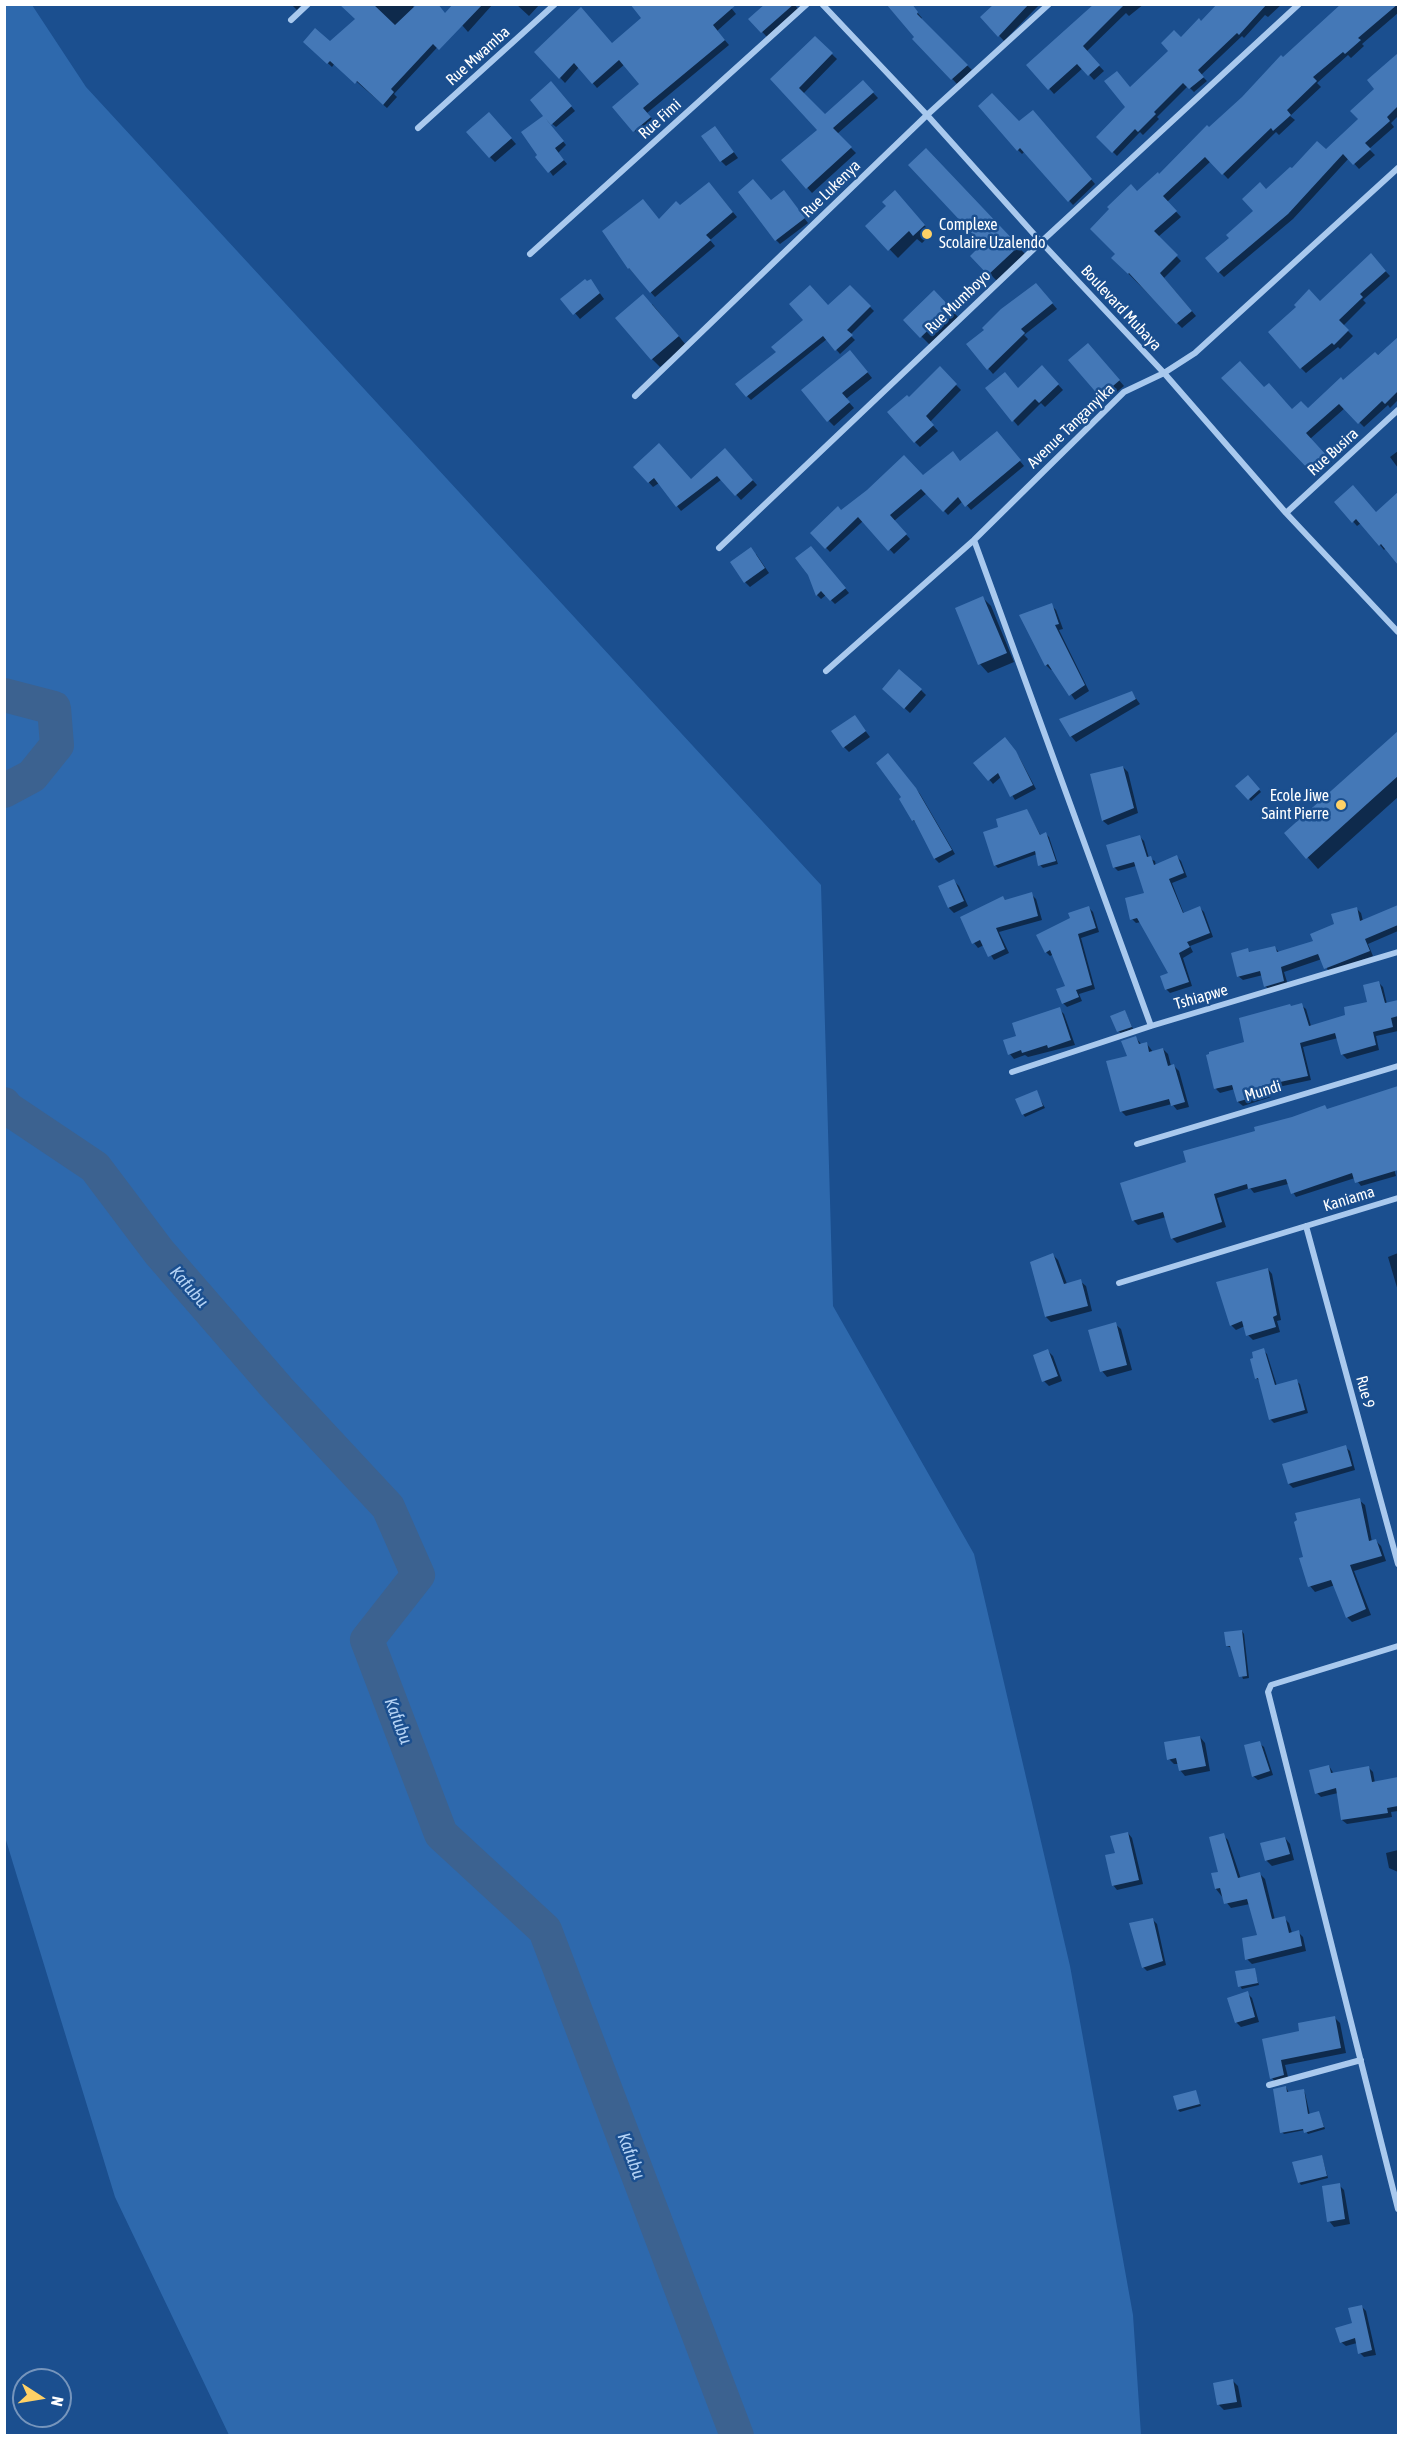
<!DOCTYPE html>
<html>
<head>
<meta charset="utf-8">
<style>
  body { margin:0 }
  #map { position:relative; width:1403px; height:2440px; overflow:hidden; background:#1b4f8f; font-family:"Asap Condensed",sans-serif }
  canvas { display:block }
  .frame { position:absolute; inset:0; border:6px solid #fff; pointer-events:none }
  .north { position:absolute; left:12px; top:2368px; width:60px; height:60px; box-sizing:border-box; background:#1b4f8f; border:2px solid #7695bc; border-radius:50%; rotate:102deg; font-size:16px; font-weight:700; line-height:24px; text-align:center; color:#fff }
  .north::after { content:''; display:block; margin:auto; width:21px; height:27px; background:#ffd166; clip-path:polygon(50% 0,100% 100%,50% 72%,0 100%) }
</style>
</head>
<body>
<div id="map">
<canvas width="1403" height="2440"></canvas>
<div class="frame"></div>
<div class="north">N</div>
</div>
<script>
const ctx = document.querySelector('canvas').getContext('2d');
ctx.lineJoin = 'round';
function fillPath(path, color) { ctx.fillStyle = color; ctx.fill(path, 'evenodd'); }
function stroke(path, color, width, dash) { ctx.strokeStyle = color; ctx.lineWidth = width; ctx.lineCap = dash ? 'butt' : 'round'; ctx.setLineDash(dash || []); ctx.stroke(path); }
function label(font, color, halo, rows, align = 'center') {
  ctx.font = font + ' "Asap Condensed",sans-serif'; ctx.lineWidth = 5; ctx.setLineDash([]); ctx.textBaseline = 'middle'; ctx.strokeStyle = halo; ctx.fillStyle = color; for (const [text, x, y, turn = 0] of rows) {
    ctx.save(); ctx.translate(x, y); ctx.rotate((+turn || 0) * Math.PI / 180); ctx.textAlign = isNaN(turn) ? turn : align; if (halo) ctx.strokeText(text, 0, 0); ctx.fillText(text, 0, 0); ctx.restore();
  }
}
const green = new Path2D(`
  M4,5H32L86,87L821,885L833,1306L974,1554L1070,1966L1133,2315L1141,2435H229L115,2197L5,1837Z`);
const shadow = new Path2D(`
  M291,4H302L297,10Z
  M347,4H411L445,39L394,94L397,97L387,108L335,63L332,67L305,42L329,43L357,19Z
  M455,4H493L468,32L449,10Z
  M516,4H540L529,16Z
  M728,4L736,14L717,31L729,45L647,113L655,122L639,135L635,131L642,84L625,64L597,88L579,67L565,83L536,52L612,45Z
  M767,4H794L799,10L767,37L750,19Z
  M886,4H910L922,18L920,20L972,70L957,84L914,39L916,37Z
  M996,4H1040L1004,41L982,17Z
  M1096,4H1144L1129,16L1126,13L1086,52L1104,71L1094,80L1083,68L1054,94L1028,65Z
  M1245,4H1282L1268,17L1265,15L1244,38L1242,36L1201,75L1207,81L1194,92L1188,86L1157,117L1159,119L1143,135L1140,132L1117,156L1098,137L1127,107L1131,89L1181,39L1202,23Z
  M1346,4H1398V13L1362,44L1364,46L1351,58L1348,55L1317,83L1321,87L1290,116L1295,120L1279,135L1276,132L1228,179L1211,161L1167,202L1181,217L1158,237L1181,261L1164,278L1196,316L1182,328L1113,258L1117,254L1137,192L1160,176L1283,59Z
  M815,38L837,59L803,94L825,116L863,82L878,98L837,134L856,153L812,193L783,160L819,131L772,79Z
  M1398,53V116L1391,123L1394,127L1369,149L1375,155L1359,169L1349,158L1293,219L1224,277L1219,272L1231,238L1255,211L1266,191L1292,170L1326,151L1360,119L1394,57Z
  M555,87L575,111L556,127L550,122L549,124L566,145L558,153L567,164L553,176L523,133L545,116Z
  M980,106L1055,136L1095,184L1073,205L1025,151L1022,154L1018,150Z
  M494,119L516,144L495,162L490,157Z
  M720,133L738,158L726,166L721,161Z
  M934,158L1026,255L998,282L972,256L984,244Z
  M714,189L737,217L710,240L715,246L655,297L629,268L604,231L659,220Z
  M788,197L808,223L780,244L776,240L771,201Z
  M903,201L932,234L922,243L917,239L898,258L867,226Z
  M1375,260L1390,276L1363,300L1366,303L1343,326L1353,336L1340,349L1338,347L1306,373L1301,368L1298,307L1320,303Z
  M591,281L604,299L580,319L563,299Z
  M850,287L874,311L850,335L855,340L840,354L827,339L751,400L747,396L778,352Z
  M1041,290L1057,309L1024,335L1028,339L993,374L968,345Z
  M934,292L958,317L930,345L905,320Z
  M652,304L686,345L660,367L652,359Z
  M1397,340L1398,342V400L1390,408L1388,405L1364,427L1345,408L1310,439L1332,462L1317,476L1223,378L1264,389L1292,410H1308Z
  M1093,350L1124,386L1106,401L1070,360Z
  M855,357L872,378L846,399L854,408L834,426L829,421Z
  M1042,367L1063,390L1045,407L1041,403L1018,426L987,389L1018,390Z
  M940,369L961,390L930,422L938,431L920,447L915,442L909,399Z
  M1001,438L1024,466L971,510L963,501L948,515L927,493L894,521L910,539L894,554L863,521L830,552L812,533L841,511L961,463Z
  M725,450L757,485L741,500L722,479L681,511L659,483L653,487L635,467L691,481Z
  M1398,451V468L1390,457Z
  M1394,498L1398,503V562L1386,548L1384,550L1380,545L1361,523L1357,526L1336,502L1376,513Z
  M815,552L849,593L835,604L826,595L821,599L817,595L809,574Z
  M756,554L769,573L750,587L745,582Z
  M983,598L991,606L1014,662L988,673L980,664L957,609Z
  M1051,605L1056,610L1063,629L1059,630L1089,691L1075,700L1053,669L1051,670L1046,665Z
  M921,690L926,695L910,713L889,694Z
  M1132,693L1140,704L1076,742L1071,736Z
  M855,717L870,737L849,752L844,747Z
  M1398,733V797L1318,869L1286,833Z
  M1008,743L1019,757L1036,789L1015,800L1001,777L993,784L975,763Z
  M892,759L920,794L955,854L939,863L935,859L918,824L913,820L904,798Z
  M1123,767L1128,772L1138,813L1108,825L1103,821L1091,775Z
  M1248,777L1261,792L1251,801L1237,786Z
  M1027,811L1041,836L1046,834L1049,837L1058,864L1043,868L1040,865L1037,854L998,868L995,865L1000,828Z
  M1140,837L1144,841L1149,858L1155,861L1156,866L1177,857L1181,861L1187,877L1172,883L1184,914L1200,908L1204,912L1213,937L1190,946L1193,952L1183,958L1192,986L1170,993L1166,989L1170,974L1141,922L1136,923L1132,919L1146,894L1136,866L1118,871L1114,867Z
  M954,881L959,886L968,906L954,913L949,908L940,887Z
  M1031,894L1036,899L1042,920L999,932L1009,953L994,960L984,945L978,948L974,943L1003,897L1006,901Z
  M1089,908L1093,912L1099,932L1081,938L1095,989L1079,994L1082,1001L1067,1007L1063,1003L1067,987L1054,954L1050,956L1046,952L1072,918Z
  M1356,908L1361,913L1363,921L1395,908L1398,911V931L1368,944L1373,956L1329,972L1322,959L1284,972L1288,985L1270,990L1265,986L1263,975L1243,980L1238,976L1248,950L1251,954L1275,948L1280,953L1315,942Z
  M1378,982L1383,987L1387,1004L1398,1001V1031L1376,1036L1379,1050L1347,1059L1342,1054L1338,1038L1303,1047L1311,1080L1269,1089L1271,1097L1243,1106L1238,1102L1235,1089L1220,1093L1216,1089L1246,1044L1292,1008L1301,1005L1306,1009L1311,1026L1346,1016L1369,1003Z
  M1059,1009L1064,1014L1075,1045L1028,1057L1025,1055L1014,1059L1010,1054L1018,1036Z
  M1125,1011L1133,1029L1121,1033L1118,1031Z
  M1136,1038L1142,1045L1147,1044L1153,1052L1163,1049L1168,1054L1171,1066H1174L1179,1071L1189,1107L1177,1110L1172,1104L1126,1116L1121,1111L1129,1057Z
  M1398,1087V1128L1390,1131L1387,1144L1396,1176L1361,1186L1355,1178L1296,1197L1288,1184L1254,1193L1250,1188L1217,1198L1226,1227L1177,1243L1172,1238L1166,1217L1138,1225L1134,1221L1122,1184L1188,1163L1257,1132L1325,1107L1328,1110Z
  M1036,1092L1045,1108L1025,1117L1023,1114Z
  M1398,1253V1291L1388,1257Z
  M1053,1255L1058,1260L1067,1284L1080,1281L1086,1286L1092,1311L1051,1322L1046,1317Z
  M1268,1269L1272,1274L1281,1320L1277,1321L1280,1332L1253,1340L1248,1335L1245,1326L1236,1330L1231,1325Z
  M1115,1324L1121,1329L1132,1370L1107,1377L1102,1371Z
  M1263,1350L1267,1354L1277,1386L1296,1381L1300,1384L1308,1413L1274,1423L1270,1419L1261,1382L1256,1378Z
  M1048,1351L1053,1356L1062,1381L1049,1386L1044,1381Z
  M1345,1447L1350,1451L1355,1470L1293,1488L1289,1484Z
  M1359,1500L1365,1505L1372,1542L1376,1541L1381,1546L1386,1561L1354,1571L1371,1615L1352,1622L1347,1617L1335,1585L1315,1592L1310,1586L1305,1558Z
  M1242,1631L1244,1634L1249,1678L1243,1679L1232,1648L1227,1646Z
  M1200,1737L1205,1743L1210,1771L1185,1776L1180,1770L1179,1764H1174L1169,1759Z
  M1259,1743L1264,1747L1273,1775L1258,1780L1253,1776Z
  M1329,1766L1334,1774L1369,1768L1373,1772L1375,1783L1398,1778V1811L1391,1812L1392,1817L1347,1824L1342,1820L1338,1793L1321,1797L1317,1793Z
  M1128,1833L1132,1838L1143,1884L1117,1890L1113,1885L1117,1854Z
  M1223,1835L1228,1840L1241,1879L1260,1874L1265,1879L1275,1920L1284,1918L1289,1923L1292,1933L1298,1932L1303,1937L1306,1951L1252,1964L1247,1959L1258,1936L1250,1904L1231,1908L1216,1889Z
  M1285,1838L1290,1844L1294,1860L1272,1866L1266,1860Z
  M1398,1850V1872L1389,1868L1386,1853Z
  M1153,1920L1157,1924L1166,1965L1147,1971L1143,1967Z
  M1254,1969L1259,1985L1242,1989L1240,1986Z
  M1247,1993L1252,1998L1259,2022L1241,2027L1236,2022Z
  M1335,2018L1340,2023L1346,2053L1285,2065L1289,2081L1277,2084L1272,2078L1264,2040L1301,2033Z
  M1286,2087L1289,2093L1303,2090L1305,2093L1310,2115L1319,2113L1325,2129L1308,2134L1305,2130L1284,2134L1282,2132Z
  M1195,2092L1201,2106L1180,2112L1178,2110Z
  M1322,2157L1328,2178L1301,2185L1299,2182Z
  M1339,2185L1344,2190L1350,2224L1334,2227L1329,2221Z
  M1362,2307L1366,2311L1376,2355L1364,2357L1360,2353L1357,2343L1346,2346L1341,2342L1353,2324Z
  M1233,2381L1238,2386L1242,2407L1224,2410L1219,2405Z`);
const river = new Path2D(`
  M4,695L54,708L57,745L32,776L4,791
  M4,1104L7,1108L95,1167L159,1252L278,1389L388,1507L418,1575L367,1640L441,1834L545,1930L737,2436`);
const building = new Path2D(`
  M339,4H373L395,25L417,4H438L445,13L453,4H483L439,50L433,44L391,89L394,92L383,105L357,81L355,84L330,61L327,64L303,42L315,28L330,41L355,19Z
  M630,4H737L713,25L725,40L643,108L651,117L633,132L612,107L639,84L619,60L592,84L574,63L559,79L534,52L581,7L612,43L641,18Z
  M765,4H794L761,33L748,19Z
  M886,4H912L918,12L917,14L968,65L951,80L912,39L914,37Z
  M994,4H1029L998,37L980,17Z
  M1094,4H1125L1083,46L1100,65L1088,76L1077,64L1048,90L1026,65Z
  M1217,4H1267L1239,35L1237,33L1198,70L1204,77L1189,89L1183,83L1154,112L1156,114L1138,132L1135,129L1112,153L1096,137L1125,107L1104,81L1117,71L1130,87L1168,51L1161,43L1174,30L1181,37L1199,18L1201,21Z
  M1341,4H1398L1358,38L1361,40L1345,54L1343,52L1313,77L1317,81L1287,110L1291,115L1273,131L1271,128L1222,175L1205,157L1163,196L1177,211L1154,231L1178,255L1160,273L1192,311L1176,324L1129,273L1128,274L1111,258L1115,254L1090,229L1109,209L1107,207L1131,184L1137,191L1158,172L1159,174L1207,125L1209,127L1242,97L1281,55L1283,57Z
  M815,36L833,53L799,88L825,114L863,80L874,92L833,128L852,147L806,189L781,160L817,130L770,79Z
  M1398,53V106L1387,117L1390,121L1365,143L1371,149L1353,165L1343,154L1288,214L1218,273L1205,258L1229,238L1226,235L1253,211L1242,199L1260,182L1266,189L1290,167L1292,168L1317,141L1326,149L1358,119L1350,111L1374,89L1367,80Z
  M551,81L572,106L551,125L545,118L564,141L555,148L564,160L548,173L535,157L537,155L521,132L543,116L530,100Z
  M992,93L1019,121L1033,110L1092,179L1068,202L1020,148L1017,151L978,106Z
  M489,112L512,138L489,158L466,132Z
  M715,126L734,152L720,162L701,136Z
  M926,148L1019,246L988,275L970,256L982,244L908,165Z
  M753,179L771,200L784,190L805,218L775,241L738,192Z
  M709,182L733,212L706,235L711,240L650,293L629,268L628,269L602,231L643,199L659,219L676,201L680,205Z
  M895,190L925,225L913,236L909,231L888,251L865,226L886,206L882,202Z
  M1371,253L1386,271L1360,294L1363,297L1339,320L1349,330L1334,345L1332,343L1300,369L1268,332L1296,307L1294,305L1309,289L1320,301Z
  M585,279L587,281L591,279L600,293L573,315L560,299Z
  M1036,283L1053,303L1021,329L1025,333L987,370L966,344L984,330L982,328L1001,309Z
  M810,285L828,305L850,285L871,306L847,330L853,335L835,351L823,336L746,397L735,384L776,352L771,347L803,320L789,304Z
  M934,290L951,308L920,338L903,320Z
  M643,294L679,336L651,360L615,318Z
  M1398,337V391L1385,404L1382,401L1358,424L1339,404L1306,433L1328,457L1311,472L1221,378L1240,361L1264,387L1269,383L1292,409L1301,401L1308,408L1341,377L1343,380L1375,352L1378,355Z
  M1088,343L1120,380L1100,397L1068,360Z
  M850,350L868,372L842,393L850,402L827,422L801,390Z
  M1042,365L1059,384L1039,403L1035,399L1012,422L985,388L1005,372L1018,388Z
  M940,366L957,384L926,416L934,425L914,443L887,412L907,395L909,397Z
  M997,431L1021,460L965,507L958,497L943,512L921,489L890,515L907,534L888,551L858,517L825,549L810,533L838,506L841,510L867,490L904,455L923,475L953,451L960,461Z
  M659,443L691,479L725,448L753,480L735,496L717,476L676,507L654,478L648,483L633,467Z
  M1353,485L1376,512L1398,492V565L1381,544L1379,546L1356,519L1352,523L1334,502Z
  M811,546L846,588L830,601L821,591L816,596L808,575L795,558Z
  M751,547L765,568L744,583L730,562Z
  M983,596L1007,653L978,665L955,608Z
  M1052,603L1059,624L1055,625L1085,685L1069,696L1048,664L1045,666L1019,615Z
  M899,669L922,689L904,709L882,689Z
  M1132,691L1136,699L1070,737L1059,719Z
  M855,715L866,731L843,748L831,731Z
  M1398,731V776L1306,859L1284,833Z
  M1005,737L1016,751L1033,785L1010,797L998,773L988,781L973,763Z
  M888,753L916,788L952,850L934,859L914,820L912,821L899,799L901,797L876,763Z
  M1123,766L1134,808L1102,821L1090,774Z
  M1248,775L1260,789L1248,800L1235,786Z
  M1027,809L1040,835L1046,832L1056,861L1038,866L1035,851L994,866L983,832L998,827L996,819Z
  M1140,835L1147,857L1151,856L1154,865L1177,855L1184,873L1169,879L1183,913L1200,906L1210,933L1187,942L1190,947L1179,953L1189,982L1165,990L1160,976L1168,973L1137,918L1130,920L1125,898L1144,893L1134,862L1113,868L1106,845Z
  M954,879L964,901L948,908L938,886Z
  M1032,892L1038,916L996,928L1005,949L988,957L980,940L972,944L960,917L1003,896L1005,900Z
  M1398,905V925L1365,939L1370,951L1324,969L1318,954L1281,967L1284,981L1264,987L1260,971L1237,977L1231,953L1248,948L1249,952L1275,946L1277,952L1313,941L1310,934L1334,924L1331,914L1357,907L1360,921Z
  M1089,906L1096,928L1078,934L1092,985L1076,990L1079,997L1062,1004L1056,989L1065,986L1050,950L1045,953L1036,935L1070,918L1068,913Z
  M1379,981L1385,1003L1398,1000V1016L1391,1018L1393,1027L1373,1032L1376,1045L1341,1055L1335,1033L1300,1043L1308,1076L1266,1085L1268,1093L1237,1102L1232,1085L1214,1089L1206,1055L1209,1054V1052L1244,1042L1239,1018L1290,1004L1291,1006L1302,1003L1309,1026L1345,1015L1344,1007L1367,1002L1363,985Z
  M1060,1007L1071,1040L1048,1048L1047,1045L1022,1053L1021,1050L1008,1055L1003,1040L1016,1036L1012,1023Z
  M1125,1010L1132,1027L1117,1032L1110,1016Z
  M1136,1036L1139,1044L1147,1042L1149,1052L1163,1048L1168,1066L1174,1064L1185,1102L1171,1106L1169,1099L1120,1112L1106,1061L1127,1056L1121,1041Z
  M1398,1086V1170L1355,1183L1352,1173L1291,1194L1286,1179L1248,1189L1247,1184L1214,1194L1222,1222L1171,1239L1163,1212L1132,1221L1120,1183L1186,1162L1183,1151L1255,1131L1254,1127L1292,1117L1325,1105L1327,1109Z
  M1037,1090L1043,1106L1022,1115L1015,1099Z
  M1053,1253L1064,1284L1081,1279L1088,1306L1045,1317L1030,1262Z
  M1268,1268L1277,1315L1273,1317L1276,1327L1246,1336L1242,1321L1230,1326L1216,1282Z
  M1116,1322L1127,1365L1100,1372L1088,1330Z
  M1264,1348L1275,1385L1297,1379L1305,1410L1269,1420L1258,1378L1255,1379L1250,1359L1253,1358L1252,1352Z
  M1048,1349L1058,1376L1042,1382L1033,1355Z
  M1346,1445L1352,1466L1288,1484L1282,1464Z
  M1360,1498L1369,1541L1376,1539L1382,1556L1350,1565L1366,1609L1346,1618L1331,1580L1308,1587L1299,1558L1303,1557L1294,1522L1297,1520L1295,1513Z
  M1242,1630L1247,1676L1239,1677L1230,1646H1226L1224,1632Z
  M1200,1736L1206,1766L1179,1771L1176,1758L1167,1760L1164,1742Z
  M1260,1741L1270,1771L1252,1777L1244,1745Z
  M1329,1765L1331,1773L1369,1766L1372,1782L1398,1777V1806L1387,1808L1388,1813L1341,1820L1336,1788L1315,1794L1309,1770Z
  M1128,1832L1139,1880L1112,1886L1105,1855L1115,1853L1110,1836Z
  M1224,1833L1238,1878L1260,1872L1272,1919L1285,1916L1289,1933L1299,1930L1302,1946L1245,1960L1242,1938L1257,1935L1247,1899L1224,1904L1220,1888L1215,1889L1211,1873L1218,1872L1209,1837Z
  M1285,1837L1290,1854L1265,1861L1260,1843Z
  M1153,1918L1163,1961L1142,1968L1129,1923Z
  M1255,1968L1258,1983L1238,1987L1235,1971Z
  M1248,1991L1255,2017L1235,2023L1227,1998Z
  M1335,2016L1341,2048L1281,2060L1284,2075L1270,2079L1262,2039L1299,2031L1298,2023Z
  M1286,2086L1287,2092L1304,2089L1308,2114L1319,2111L1324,2127L1304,2133L1303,2129L1280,2133L1273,2089Z
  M1196,2090L1200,2104L1177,2110L1173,2096Z
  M1322,2155L1327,2176L1298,2183L1292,2162Z
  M1340,2183L1345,2219L1327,2222L1322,2186Z
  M1362,2305L1372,2350L1358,2354L1355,2338L1340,2343L1335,2328L1352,2323L1348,2308Z
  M1233,2379L1237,2402L1217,2405L1213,2383Z`);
const street = new Path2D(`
  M822,4L927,115L1041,242L1164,373L1286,513L1398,632
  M291,20L308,4
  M418,128L555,4
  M530,254L807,4
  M635,396L927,115L1049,4
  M1286,513L1398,410
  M974,540L1151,1026
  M719,548L1041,242L1299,4
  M826,671L974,540L1124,392L1164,373L1195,353L1398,168
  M1012,1072L1151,1026L1398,952
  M1137,1144L1398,1066
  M1306,1226L1398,1564
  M1119,1283L1398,1198
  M1398,1646L1271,1685L1268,1692L1398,2209
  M1269,2085L1361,2060`);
const markers = [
  [927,234,6,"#ffd166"],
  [1341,805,6,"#ffd166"]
];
const streetNames = [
  ["Rue Mwamba",478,56,-42],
  ["Rue Fimi",660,119,-42],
  ["Rue Lukenya",831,189,-44],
  ["Rue Mumboyo",958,302,-44],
  ["Boulevard Mubaya",1121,308,47],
  ["Avenue Tanganyika",1071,426,-44],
  ["Rue Busira",1333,452,-42],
  ["Tshiapwe",1201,997,-16],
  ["Mundi",1263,1091,-17],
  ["Kaniama",1349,1199,-17],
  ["Rue 9",1365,1392,75]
];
const poiNames = [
  ["Complexe",939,225],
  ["Scolaire Uzalendo",939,243],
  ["Ecole Jiwe",1329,796,"right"],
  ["Saint Pierre",1329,814,"right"]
];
const waterNames = [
  ["Kafubu",189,1287,49],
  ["Kafubu",398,1721,69],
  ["Kafubu",631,2156,69]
];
fillPath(green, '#2e69ad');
fillPath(shadow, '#0007');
stroke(river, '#3c6290', 34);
fillPath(building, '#4478b7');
stroke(street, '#a9c9ee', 6);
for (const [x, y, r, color] of markers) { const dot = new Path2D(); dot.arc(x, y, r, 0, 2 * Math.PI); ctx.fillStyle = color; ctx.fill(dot); stroke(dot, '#1b4f8f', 2); }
label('16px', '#fff', '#1b4f8f', streetNames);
label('16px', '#fff', '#1b4f8f', poiNames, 'left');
label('italic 18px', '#b5d3f5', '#1b4f8f', waterNames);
</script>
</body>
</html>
